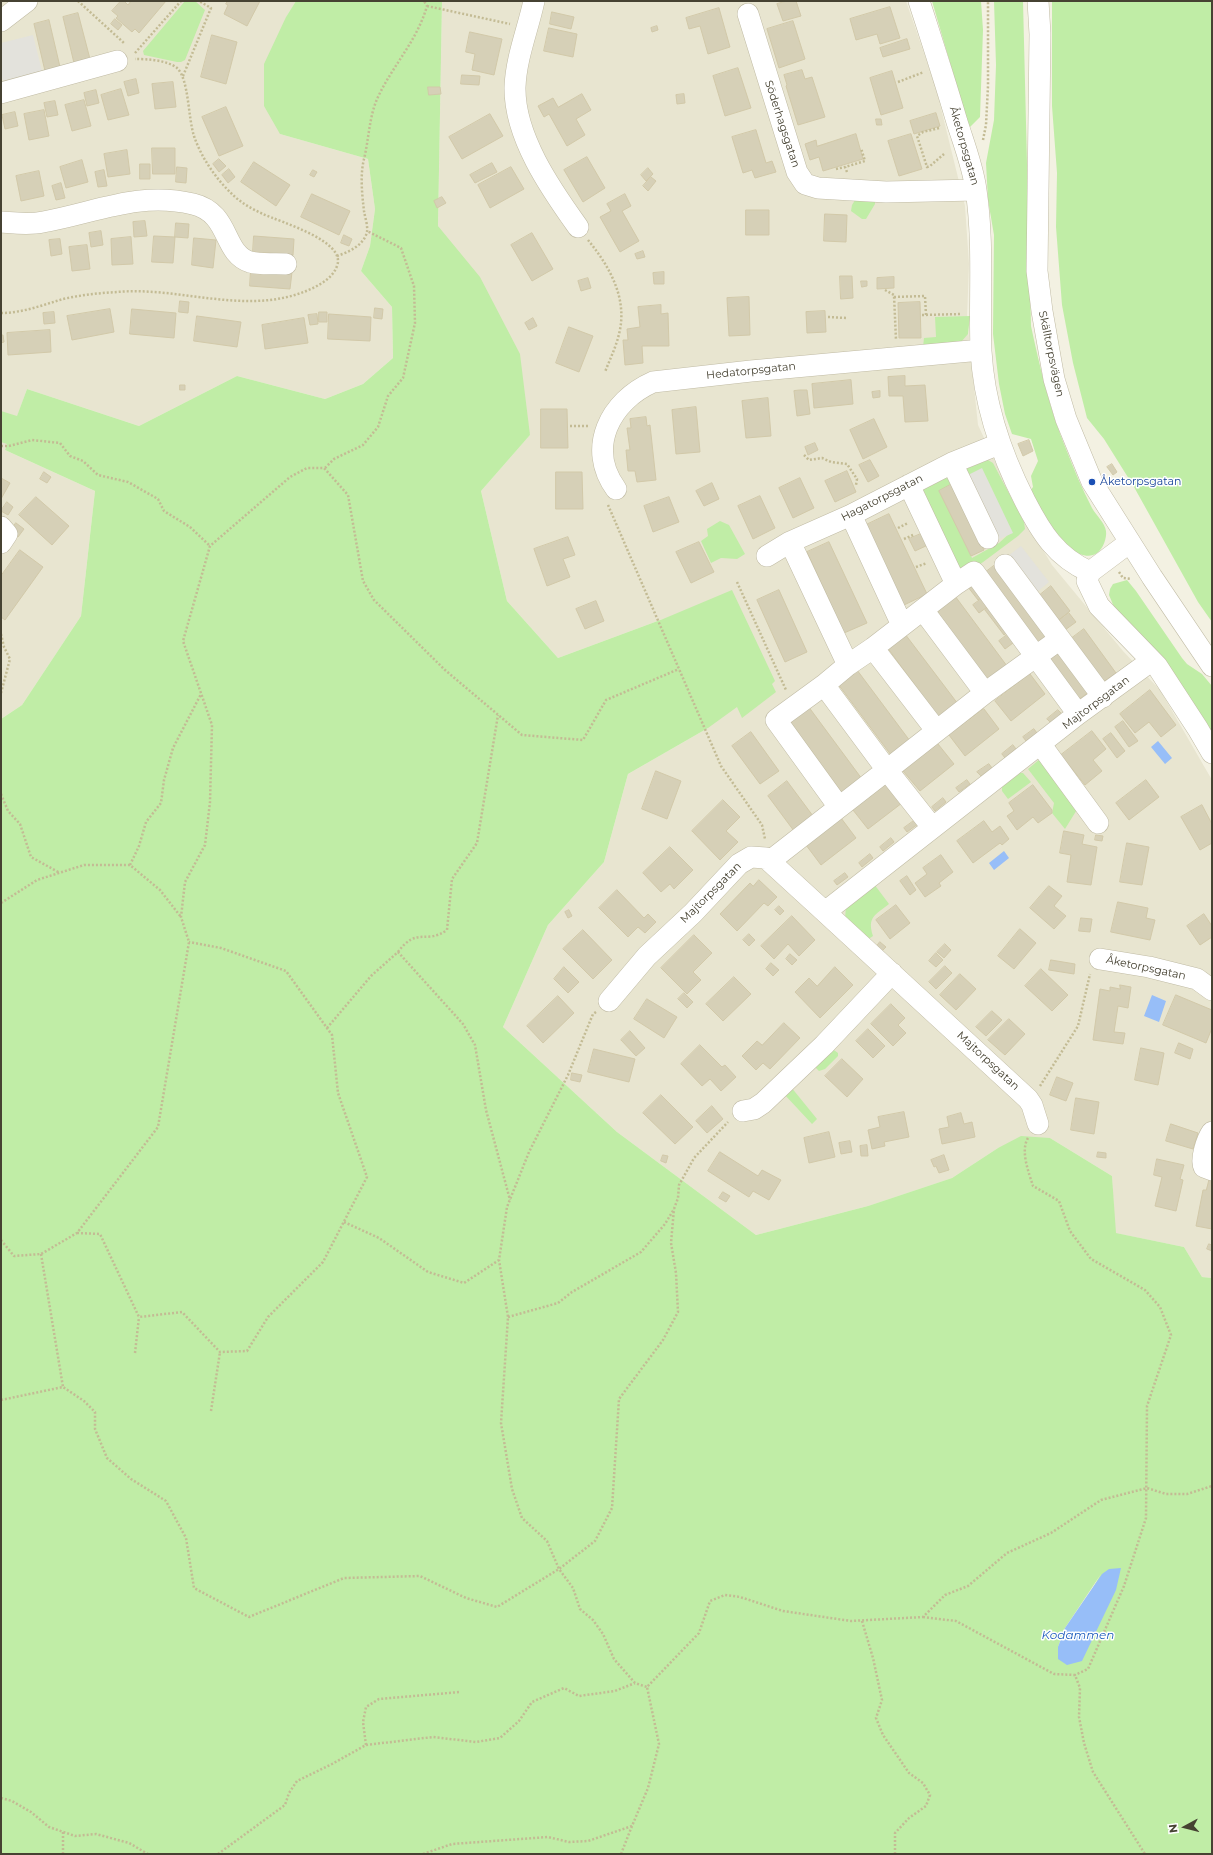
<!DOCTYPE html>
<html>
<head>
<meta charset="utf-8">
<style>
  body { margin:0 }
  #map { position:relative; width:1213px; height:1855px; overflow:hidden; background:#f3f1e2; font-family:Montserrat,sans-serif }
  canvas { display:block }
  .frame { position:absolute; inset:0; border:2px solid #464232; pointer-events:none }
  .north { position:absolute; left:1165px; top:1807px; width:40px; height:40px; -webkit-text-stroke:3px #fff; paint-order:stroke; rotate:263deg; font-size:11px; font-weight:700; line-height:16px; text-align:center; color:#464232 }
  .north::after { content:''; display:block; margin:auto; width:14px; height:18px; background:#464232; clip-path:polygon(50% 0,100% 100%,50% 72%,0 100%) }
</style>
</head>
<body>
<div id="map">
<canvas width="1213" height="1855"></canvas>
<div class="frame"></div>
<div class="north">N</div>
</div>
<script>
const ctx = document.querySelector('canvas').getContext('2d');
ctx.lineJoin = 'round';
function fillPath(path, color) { ctx.fillStyle = color; ctx.fill(path, 'evenodd'); }
function stroke(path, color, width, dash) { ctx.strokeStyle = color; ctx.lineWidth = width; ctx.lineCap = dash ? 'butt' : 'round'; ctx.setLineDash(dash || []); ctx.stroke(path); }
function label(font, color, halo, rows, align = 'center') {
  ctx.font = font + ' Montserrat,sans-serif'; ctx.lineWidth = 3; ctx.setLineDash([]); ctx.textBaseline = 'middle'; ctx.strokeStyle = halo; ctx.fillStyle = color; for (const [text, x, y, turn = 0] of rows) {
    ctx.save(); ctx.translate(x, y); ctx.rotate((+turn || 0) * Math.PI / 180); ctx.textAlign = isNaN(turn) ? turn : align; if (halo) ctx.strokeText(text, 0, 0); ctx.fillText(text, 0, 0); ctx.restore();
  }
}
const residential = new Path2D(`
  M1,1H296L286,17L280,134L368,159L375,209L370,246L361,271L392,307L393,358L363,384L325,399L237,376L139,426L27,389L5,450L95,491L81,616L22,705L1,719Z
  M442,1H906L936,88L965,206L969,264L967,319L978,425L1012,498L1052,565L1123,651L1160,690L1212,780V1278L1202,1277L1184,1247L1115,1233L1112,1176L1050,1138L998,1148L952,1178L868,1206L756,1235L617,1132L503,1027L548,925L604,862L628,774L708,728L663,619L558,658L507,601L481,491L530,435L438,226Z`);
const green = new Path2D(`
  M185,1H195L205,10L185,60L181,62H177L144,55L143,51Z
  M296,1H442L438,226L480,277L520,354L530,435L481,491L507,601L558,658L663,619L732,590L775,681L772,684L776,692L742,718L737,707L708,728L628,774L604,862L548,925L503,1027L617,1132L756,1235L868,1206L952,1178L998,1148L1021,1136L1050,1138L1112,1176L1116,1233L1184,1247L1202,1277L1212,1278V1854H1V719L22,705L81,616L95,491L5,450L7,444L1,442V411L17,416L27,389L139,426L237,376L325,399L363,384L393,358L392,307L361,271L370,246L375,209L368,159L280,134L264,106V64L286,17ZM1101,1574L1058,1647L1065,1628Z
  M932,1H981L983,30L980,117L969,128Z
  M994,1H1023L1031,326C1040,368 1050,410 1066,449C1074,469 1082,489 1092,508C1096,515 1105,523 1106,531C1107,538 1103,549 1097,553C1085,562 1066,547 1058,538C1048,527 1038,504 1030,491L1033,487L1031,476L1038,461L1031,439L1012,434L1005,414L999,384L993,334L994,235L988,200L986,163L994,120L996,65Z
  M1052,1H1212V622L1198,602L1134,487L1104,439L1087,418L1073,363L1062,305L1056,227L1057,173L1052,106Z
  M857,197L875,201V204L866,219H862L851,211L852,205Z
  M970,316L968,334L961,342L923,347L924,338L936,337L935,317Z
  M988,460L993,463L1024,522L1025,529L1018,536L963,577L920,491L946,478L949,479L952,484L939,491L972,558L999,543L1011,532L966,477L963,470Z
  M720,521L729,525L745,554L737,559L721,558L711,563L701,541L708,536L707,529Z
  M1127,580L1136,591L1182,658L1187,664L1202,674L1212,686V738L1158,657L1129,622L1114,607L1109,595L1110,589L1113,584Z
  M1040,759L1078,808L1065,829L1052,813L1054,803L1028,769Z
  M1020,773H1023L1031,782L1008,799L1002,791V787Z
  M874,884L889,904C875,915 867,917 873,936L867,940L845,920L846,905Z
  M831,1048L838,1053V1056L825,1069L819,1071L814,1066Z
  M791,1087L817,1119L812,1124L784,1094Z`);
const parking = new Path2D(`
  M33,35L42,71L3,81L1,73V43Z
  M982,468L1013,533L997,540L966,476Z
  M1021,546L1049,582L1037,592L1008,556Z`);
const water = new Path2D(`
  M1158,741L1172,758L1165,764L1151,747Z
  M1004,851L1009,858L994,870L989,863Z
  M1152,995L1166,1001L1159,1022L1144,1016Z
  M1121,1568L1116,1590L1082,1661L1067,1665L1058,1659V1647L1065,1628L1102,1574L1109,1569Z`);
const building = new Path2D(`
  M121,1H124L128,5L131,1H166L139,33L135,29L132,32L116,18L118,16L112,11Z
  M228,1H260L247,26L224,14L228,5L226,4Z
  M787,1H796L801,16L783,21L777,4Z
  M890,7L900,38L880,44L877,34L856,40L850,19Z
  M719,8L730,47L708,54L700,26L689,29L686,18Z
  M552,12L574,17L571,29L550,24Z
  M78,13L90,59L74,63L63,17Z
  M115,19L122,25L118,30L111,24Z
  M49,20L60,67L45,71L34,24Z
  M793,21L805,59L779,68L767,29Z
  M657,26L658,30L652,32L651,28Z
  M549,28L577,34L573,57L544,51Z
  M470,32L502,39L494,75L472,70L475,54L466,52Z
  M212,35L237,42L226,84L201,77Z
  M907,39L910,49L883,57L880,48Z
  M738,68L751,108L725,116L713,76Z
  M802,70L805,79L812,77L825,117L798,125L786,86L787,85L784,75Z
  M892,71L903,108L881,115L870,78Z
  M462,75L480,76L479,85L461,84Z
  M136,79L139,93L128,96L124,82Z
  M173,82L176,107L155,109L152,84Z
  M428,87H440L441,94L429,95Z
  M121,89L129,115L108,120L101,95Z
  M96,90L99,103L87,106L84,93Z
  M582,94L591,110L576,119L585,135L567,146L549,114L544,117L538,106L553,98L558,107Z
  M684,94L685,103L677,104L676,95Z
  M84,100L91,126L72,131L65,105Z
  M55,101L58,115L47,117L44,103Z
  M226,107L243,146L219,156L202,117Z
  M44,110L49,136L29,140L24,114Z
  M15,112L18,126L5,129L2,115Z
  M936,113L940,126L914,134L910,121Z
  M490,114L503,136L462,159L449,137Z
  M876,119H881L882,125H877Z
  M756,130L766,163L772,161L776,172L755,178L752,170L743,173L732,137Z
  M856,134L863,159L823,171L819,157L810,160L805,144L816,140L817,146Z
  M911,134L922,169L899,176L888,141Z
  M152,148H175V174H153Z
  M127,150L130,174L108,177L104,154Z
  M587,157L605,188L583,202L564,170Z
  M219,159L226,166L219,172L213,164Z
  M82,160L88,182L66,188L60,167Z
  M254,162L290,185L276,206L241,182Z
  M492,163L497,172L475,183L470,175Z
  M140,164H150V179H140Z
  M177,167L187,168L186,183L176,182Z
  M511,167L524,189L490,208L478,185Z
  M648,168L653,174L646,181L641,175Z
  M229,169L235,177L228,183L222,175Z
  M104,170L107,186L98,187L95,172Z
  M313,170L317,172L314,177L310,175Z
  M39,171L44,196L21,201L16,176Z
  M651,177L656,181L648,191L643,186Z
  M61,183L65,198L56,200L52,186Z
  M312,194L350,211L339,235L301,217Z
  M625,194L631,206L622,211L639,241L620,252L600,217L611,211L607,204Z
  M442,197L446,203L437,208L434,201Z
  M746,210H769V235H746Z
  M825,214L847,215L846,242L824,241Z
  M145,221L147,236L134,237L133,222Z
  M176,223L189,224L188,238L175,237Z
  M101,231L103,245L91,247L89,233Z
  M532,233L553,269L532,281L511,245Z
  M344,235L352,239L349,246L341,243Z
  M154,236L175,237L173,263L152,262Z
  M254,236L294,239L293,255L253,252Z
  M131,237L133,264L112,265L111,239Z
  M194,238L216,240L213,268L192,265Z
  M60,239L62,254L51,256L49,240Z
  M87,245L90,269L72,271L69,247Z
  M643,251L645,257L637,259L635,254Z
  M251,270L292,272L290,289L250,286Z
  M664,272V284H654L653,273Z
  M840,276H852L853,298L841,299Z
  M894,277V288L877,289V278Z
  M588,278L591,288L581,291L578,281Z
  M861,281H867V286L862,287Z
  M749,297L750,335L729,336L727,298Z
  M180,301L189,302L188,313L179,312Z
  M920,302L921,338H899L898,303Z
  M661,305V314L668,313L669,346H642L643,363L625,365L623,340H628L627,329L640,327L638,307Z
  M375,308L383,309L382,319L374,318Z
  M110,309L114,332L72,340L67,316Z
  M132,309L176,313L174,338L130,334Z
  M825,311L826,332L807,333L806,312Z
  M54,312L55,323L44,324L43,313Z
  M319,312H327V322H319Z
  M317,314L318,324L310,325L308,315Z
  M329,314L371,317L370,341L328,339Z
  M197,316L241,322L237,347L194,341Z
  M304,318L308,343L265,349L262,325Z
  M533,318L537,326L529,330L525,323Z
  M569,327L593,336L579,372L556,363Z
  M50,330L51,352L8,355L7,333Z
  M1,335H3L4,342L1,343Z
  M905,376V386L925,385L928,421L905,422L903,396H889L888,377Z
  M851,380L853,404L814,408L812,384Z
  M180,385H185V390H180Z
  M800,390H807L810,414L797,416L794,391Z
  M880,391V397L873,398L872,392Z
  M768,398L771,436L746,438L742,401Z
  M696,407L700,452L676,454L672,410Z
  M541,409H567L568,448H541Z
  M646,417L647,426L650,425L656,480L637,482L635,471H628L626,450H630L627,428H631L630,419Z
  M874,419L887,447L863,459L850,430Z
  M1029,440L1033,451L1023,456L1018,444Z
  M815,443L818,450L808,455L805,447Z
  M870,460L879,476L868,482L859,465Z
  M1112,464L1117,472L1113,475L1107,467Z
  M847,471L856,492L835,502L825,481Z
  M44,472L51,477L47,483L40,479Z
  M556,472H582L583,509H556Z
  M1,478L10,483L1,499Z
  M800,478L814,508L793,518L779,488Z
  M712,483L719,499L704,506L696,491Z
  M952,484L984,550L971,556L939,491Z
  M760,496L775,528L753,539L738,506Z
  M36,497L69,526L52,545L19,515Z
  M669,497L679,522L653,532L644,506Z
  M7,502L13,507L8,515L1,511Z
  M889,514L927,594L904,605L866,525Z
  M16,523L24,529L18,537L10,532Z
  M923,533L928,545L915,551L909,539Z
  M568,537L575,555L563,559L570,577L547,586L534,549Z
  M699,542L714,572L691,583L676,552Z
  M829,542L867,623L844,633L807,552Z
  M20,550L43,567L5,620L1,617V576Z
  M995,565L1050,640L1038,650L982,575Z
  M973,583L983,596L978,600L968,587Z
  M1051,586L1070,611L1059,620L1040,595Z
  M779,590L807,652L785,662L757,600Z
  M955,596L1007,666L988,681L935,610Z
  M984,597L990,605L979,613L973,605Z
  M596,601L604,621L585,629L576,609Z
  M990,606L1009,631L1004,635L985,610Z
  M1069,613L1076,622L1065,630L1058,621Z
  M1084,629L1116,673L1103,682L1072,638Z
  M1011,632L1017,640L1005,649L999,641Z
  M905,634L958,704L939,718L887,647Z
  M1057,649L1089,692L1078,700L1046,658Z
  M857,670L910,741L891,755L838,684Z
  M1030,674L1045,694L1011,721L995,701Z
  M1150,690L1176,725L1161,737L1149,722L1135,733L1120,714Z
  M808,706L862,779L842,793L789,720Z
  M984,709L999,729L965,756L949,735Z
  M1058,710L1062,714L1051,723L1047,719Z
  M1123,721L1138,741L1129,747L1115,727Z
  M1034,729L1037,733L1026,741L1023,737Z
  M1092,731L1106,749L1093,760L1102,771L1085,785L1061,755Z
  M751,732L779,771L760,784L732,746Z
  M1111,733L1125,751L1117,758L1103,739Z
  M938,744L954,764L920,791L903,771Z
  M1013,745L1016,749L1005,758L1002,754Z
  M989,764L992,768L981,776L977,772Z
  M656,771L681,781L667,819L642,809Z
  M967,780L970,784L959,792L956,788Z
  M1146,780L1159,797L1129,820L1116,803Z
  M787,781L813,816L794,831L768,796Z
  M887,784L902,803L868,829L853,810Z
  M1033,785L1052,810V813L1038,823L1033,817L1017,830L1007,816L1014,811L1009,803Z
  M943,798L946,802L935,811L932,807Z
  M723,800L740,817L726,831L738,842L720,860L692,831Z
  M1202,805L1212,824V843L1200,850L1181,817Z
  M841,818L856,838L821,865L806,845Z
  M915,820L918,824L907,832L904,828Z
  M984,821L992,832L1000,826L1009,839L1002,845L1000,843L973,863L957,841Z
  M1064,831L1084,835L1082,844L1097,847L1091,885L1067,882L1071,855L1060,853Z
  M1096,835L1103,836L1102,841L1095,840Z
  M891,838L894,842L883,851L880,847Z
  M1127,843L1149,847L1142,885L1120,882Z
  M670,847L693,870L674,889L670,884L661,892L643,873Z
  M870,854L873,858L862,867L859,863Z
  M941,855L953,872L939,883L941,886L925,897L915,883L927,874L923,868Z
  M845,873L848,877L837,885L834,881Z
  M907,876L916,890L910,895L900,881Z
  M759,880L777,897L768,906L764,903L737,931L720,914L750,883L753,886Z
  M1049,886L1062,896L1054,906L1066,916L1054,929L1030,908Z
  M617,890L644,918L648,914L656,922L645,933L638,927L628,937L599,908Z
  M1118,902L1148,908L1146,918L1155,920L1150,940L1111,932Z
  M896,905L910,923L890,939L876,920Z
  M779,906L784,911L780,915L775,910Z
  M569,910L572,916L568,918L565,912Z
  M1204,914L1212,926V937L1200,945L1187,926Z
  M792,916L815,940L799,956L788,944L774,959L761,946Z
  M1081,918L1092,919L1090,932L1079,931Z
  M1020,929L1036,943L1014,969L998,956Z
  M583,930L612,960L593,979L563,949Z
  M749,934L755,940L749,946L743,940Z
  M694,935L712,953L693,972L701,980L687,994L661,968Z
  M880,942L886,947L882,951L877,946Z
  M945,944L951,950L944,958L937,952Z
  M936,953L943,960L936,967L929,961Z
  M790,954L797,960L792,965L786,959Z
  M1051,960L1075,964L1074,974L1049,970Z
  M771,963L779,970L773,976L766,969Z
  M945,966L952,973L936,989L929,982Z
  M564,967L579,982L568,993L554,979Z
  M835,967L853,985L820,1018L795,992L809,978L817,986Z
  M1041,969L1068,995L1052,1011L1025,986Z
  M960,974L976,989L956,1010L940,995Z
  M734,977L751,994L723,1021L706,1004Z
  M1120,985L1131,987L1128,1008L1118,1006L1114,1032L1125,1033L1123,1044L1093,1040L1100,989L1110,991V987L1120,989Z
  M684,993L693,1002L687,1008L678,999Z
  M1176,995L1212,1010V1028L1206,1043L1163,1025Z
  M558,996L574,1013L543,1043L527,1026Z
  M647,999L677,1017L664,1038L634,1019Z
  M891,1004L905,1018L898,1025L906,1033L893,1046L871,1024Z
  M992,1011L1002,1020L986,1036L976,1027Z
  M1009,1019L1025,1034L1005,1055L988,1040Z
  M784,1023L800,1038L770,1069L763,1063L756,1070L742,1056L757,1041L762,1045Z
  M868,1029L885,1046L873,1058L856,1041Z
  M630,1031L645,1048L636,1056L621,1040Z
  M1179,1043L1193,1049L1190,1059L1175,1053Z
  M700,1045L722,1067L725,1065L736,1077L721,1091L710,1079L702,1086L681,1064Z
  M1141,1048L1164,1053L1158,1085L1135,1080Z
  M594,1049L635,1059L629,1082L588,1072Z
  M842,1059L863,1079L847,1097L825,1076Z
  M572,1073L582,1075L580,1082L571,1080Z
  M1057,1077L1073,1083L1066,1101L1050,1095Z
  M661,1095L693,1127L675,1144L643,1113Z
  M1076,1098L1099,1102L1094,1134L1071,1130Z
  M712,1106L723,1119L707,1133L696,1121Z
  M904,1112L909,1137L884,1142L885,1146L872,1149L868,1130L880,1127L878,1117Z
  M961,1113L964,1124L972,1122L975,1137L942,1144L939,1129L949,1127L947,1117Z
  M1171,1124L1198,1133L1193,1149L1166,1141Z
  M829,1132L835,1157L809,1163L804,1138Z
  M850,1141L852,1152L841,1154L839,1143Z
  M867,1145L868,1156H861L860,1146Z
  M720,1152L758,1176L762,1170L781,1180L769,1200L753,1191L749,1197L708,1171Z
  M1098,1152L1106,1153V1158L1097,1157Z
  M663,1155L668,1156L666,1163L661,1161Z
  M944,1155L949,1170L939,1173L936,1166L934,1167L931,1160Z
  M1157,1159L1184,1165L1180,1179L1183,1180L1176,1211L1155,1206L1162,1177L1154,1175Z
  M1210,1177H1212V1229L1196,1226L1203,1190H1206Z
  M723,1192L730,1196L726,1202L719,1198Z
  M1209,1244L1212,1245V1251L1207,1249Z`);
const path = new Path2D(`
  M78,1L124,43
  M427,6L510,24
  M135,53L181,1
  M183,76L211,8L199,1
  M898,82L924,72
  M939,128L923,132L917,136L918,139L927,167L930,166L944,154
  M983,140L986,125L988,86V1
  M836,169L845,167
  M847,172L845,167L865,161L861,148
  M588,240C610,267 628,299 619,334C616,347 610,359 605,372
  M337,256C349,252 364,245 367,232C368,226 365,217 364,211C362,194 360,175 364,159C369,139 369,116 378,97C393,65 417,41 427,6L424,1
  M885,290L894,295L896,340
  M894,297L925,296L926,315
  M1,313C22,313 43,305 63,299C81,295 99,293 117,292C182,286 250,318 313,288C323,283 333,277 337,266C347,241 280,222 263,214C252,209 241,203 232,194C216,179 201,157 194,136C188,118 189,79 177,68C167,60 147,59 135,59
  M922,315L962,314
  M828,317L847,318
  M570,426H589
  M1,446H9L32,440L60,443L70,456L83,461L98,475L128,482L158,499L164,511L190,527L210,546
  M804,455L809,460L822,458L831,462L847,464L857,479L856,485
  M325,468L334,459L363,445L378,427L388,396L403,378L415,323L414,286L401,248L367,231
  M608,505L721,766L762,825L765,839
  M898,528L908,523
  M904,539L913,535
  M916,567L927,563
  M1119,572L1123,578L1131,579
  M737,582L786,690
  M1,634L4,647L10,659L1,693
  M1,794L8,811L20,824L31,857L60,873
  M130,865L139,846L146,822L161,803L164,780L173,748L201,694
  M1,903L37,880L84,865H130L160,890L181,917
  M398,952C417,926 426,945 447,930L452,879L477,843L498,715
  M596,1012L593,1014L568,1075L529,1152L507,1207L499,1260L508,1317L501,1423L512,1489L522,1518L547,1541L559,1569L573,1588L580,1609L593,1620L603,1634L614,1659L635,1683L647,1687
  M327,1028L371,976L398,952L463,1024L475,1045L486,1110L510,1200
  M1040,1086L1078,1026L1090,974
  M1028,1138C1020,1151 1029,1173 1033,1186L1059,1201L1070,1231L1091,1259L1145,1290L1160,1307L1171,1335L1147,1406L1146,1518L1124,1586L1088,1669L1075,1675
  M344,1222L379,1238L428,1272L464,1283L499,1260
  M77,1233L100,1234L139,1317L182,1312L220,1352L247,1351L268,1317L323,1262L367,1177L338,1093L332,1035L286,971L221,948L189,942
  M1,1240L14,1256L41,1254L77,1233L158,1127L189,942L181,917L185,882L205,845L210,802L212,725L183,641L210,546L290,477L307,468H324L348,495L363,581L374,600L445,670L522,735L583,740L606,700L679,669
  M41,1254L63,1387
  M508,1317L558,1303L572,1292L641,1252L665,1224L674,1209L678,1198L679,1185L694,1158L728,1122
  M135,1353L139,1317
  M1,1400L63,1387L84,1401L95,1412V1429L107,1458L131,1479L166,1501L186,1538L194,1588L249,1617L344,1578L420,1576L466,1598L497,1607L559,1569L595,1541L612,1508L619,1399L663,1340L678,1312L676,1273L671,1243L674,1209
  M211,1411L220,1352
  M923,1617L956,1621L1054,1674L1075,1675L1080,1688L1079,1717L1084,1743L1093,1772L1145,1854
  M862,1621L873,1658L882,1700L876,1718L883,1735L909,1773L923,1783L930,1795L926,1806L909,1818L895,1833V1854
  M366,1745L363,1722L366,1707L379,1699L460,1692
  M1,1798L12,1801L31,1812L49,1827L75,1836L96,1834L129,1843L148,1854
  M63,1854V1832
  M218,1854L285,1805L289,1793L297,1781L332,1764L366,1745L433,1737L476,1742L500,1738L519,1721L532,1702L564,1688L579,1696L615,1691L635,1683
  M423,1854L452,1844L548,1837L569,1842L588,1841L632,1826L648,1788L659,1744L647,1687L699,1633L710,1601L725,1595L740,1597L783,1611L851,1621L923,1617L945,1595L968,1586L1007,1553L1051,1533L1101,1500L1147,1488L1166,1494H1187L1212,1486
  M621,1854L632,1826`);
const minor = new Path2D(`
  M534,1C528,29 516,58 515,87C514,136 550,188 578,227
  M919,1C932,41 945,81 957,122C964,144 973,167 976,190C984,243 979,297 981,351C984,404 1001,454 1025,501C1041,532 1056,557 1090,572
  M1038,1L1040,34L1037,271L1042,311L1054,379L1066,419L1092,482L1152,577L1212,666
  M748,14L797,172L805,184L818,188L886,192L976,190
  M1,21L27,1
  M1,93L117,61
  M1,222C15,223 29,225 43,222C95,213 138,191 193,204C231,213 222,253 250,262C261,265 275,263 286,264
  M952,463L988,538
  M909,485L956,584
  M616,489C586,448 610,401 653,382L751,371L981,350
  M851,515L902,625
  M1,527L7,534L1,543
  M790,542L848,665
  M1130,542L1090,572L1087,581L1099,606L1157,666L1198,729L1212,753
  M767,556L790,542L851,515L952,463L999,444
  M1005,565L1103,697
  M923,610L985,693
  M873,648L936,730
  M1041,745L1098,823
  M839,807L776,720L824,685L848,665L873,648L956,584L974,572L1078,714
  M932,827L887,770L985,693L1060,639
  M770,861L887,770L824,685
  M1100,959L1149,967L1197,979L1212,990
  M609,1001L647,956L693,913L739,864L751,857L766,858L825,912
  M743,1111L754,1109L763,1103L824,1045L892,973
  M1038,1124L1032,1105L1028,1099L825,912L1078,714L1151,661
  M1212,1132C1207,1139 1200,1160 1204,1167L1212,1170`);
const markers = [
  [1092,482,4,"#1a4fb4"]
];
const streetNames = [
  ["Söderhagsgatan",782,124,72],
  ["Åketorpsgatan",964,146,74],
  ["Skälltorpsvägen",1051,354,78],
  ["Hedatorpsgatan",751,371,-6],
  ["Hagatorpsgatan",882,498,-27],
  ["Majtorpsgatan",1096,703,-37],
  ["Majtorpsgatan",711,893,-45],
  ["Åketorpsgatan",1146,968,12],
  ["Majtorpsgatan",988,1061,43]
];
const transitNames = [
  ["Åketorpsgatan",1100,482]
];
const waterNames = [
  ["Kodammen",1078,1635]
];
fillPath(residential, '#e8e5d0');
fillPath(green, '#c0eda6');
fillPath(parking, '#e3e2dc');
fillPath(water, '#97bef8');
fillPath(building, '#d6d0b7');
stroke(building, '#d2c9a9', 1);
stroke(minor, '#c0bba4', 22);
stroke(path, '#c3bb94', 2.5, [2, 2]);
stroke(minor, '#fff', 21);
for (const [x, y, r, color] of markers) { const dot = new Path2D(); dot.arc(x, y, r, 0, 2 * Math.PI); ctx.fillStyle = color; ctx.fill(dot); stroke(dot, '#fff', 1.5); }
label('11px', '#464232', '#fff', streetNames);
label('11px', '#164399', '#fff', transitNames, 'left');
label('italic 12px', '#205ebd', '#fff', waterNames);
</script>
</body>
</html>
